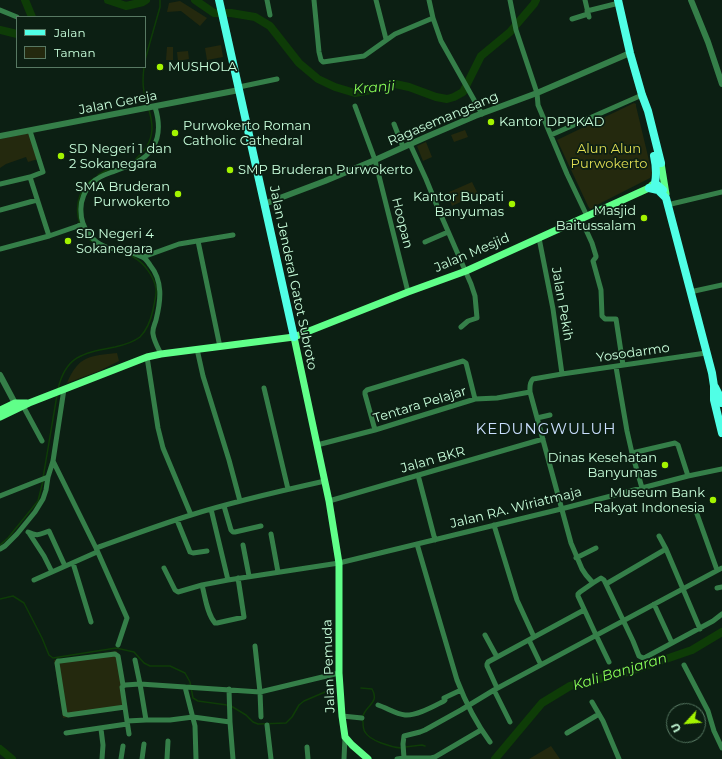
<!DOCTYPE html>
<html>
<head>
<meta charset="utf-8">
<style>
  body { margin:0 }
  #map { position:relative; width:722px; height:759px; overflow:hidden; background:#0c1f13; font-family:Montserrat,sans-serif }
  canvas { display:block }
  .legend { position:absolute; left:16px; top:16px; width:130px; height:52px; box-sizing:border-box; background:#0c1f13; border:1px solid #587963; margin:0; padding:5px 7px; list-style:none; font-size:12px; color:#c9ffdc }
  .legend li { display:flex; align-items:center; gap:8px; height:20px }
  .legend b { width:20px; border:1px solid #587963 }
  .north { position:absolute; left:666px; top:703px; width:40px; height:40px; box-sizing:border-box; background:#0c1f13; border:1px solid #587963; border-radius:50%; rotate:244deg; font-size:11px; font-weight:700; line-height:16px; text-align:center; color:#c9ffdc }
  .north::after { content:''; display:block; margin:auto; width:14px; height:18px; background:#a3f400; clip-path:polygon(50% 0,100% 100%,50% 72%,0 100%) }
</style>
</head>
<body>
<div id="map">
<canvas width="722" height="759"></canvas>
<ul class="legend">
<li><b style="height:5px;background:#50ffe6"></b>Jalan</li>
<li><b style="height:11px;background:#24290e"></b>Taman</li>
</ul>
<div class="north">U</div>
</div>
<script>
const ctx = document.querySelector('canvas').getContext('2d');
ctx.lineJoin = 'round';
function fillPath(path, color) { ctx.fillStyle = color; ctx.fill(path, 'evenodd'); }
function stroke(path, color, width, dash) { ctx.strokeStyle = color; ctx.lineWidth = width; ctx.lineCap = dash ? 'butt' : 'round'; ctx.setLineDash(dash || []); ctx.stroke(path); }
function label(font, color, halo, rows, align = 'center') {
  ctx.font = font + ' Montserrat,sans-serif'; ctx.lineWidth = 3.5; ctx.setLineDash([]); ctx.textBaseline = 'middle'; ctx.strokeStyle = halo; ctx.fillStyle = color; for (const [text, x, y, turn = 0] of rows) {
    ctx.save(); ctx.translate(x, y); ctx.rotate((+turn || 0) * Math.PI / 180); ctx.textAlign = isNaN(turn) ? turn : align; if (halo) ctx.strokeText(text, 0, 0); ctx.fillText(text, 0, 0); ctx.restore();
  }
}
const green = new Path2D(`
  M180,1L207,18L200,26L181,11L167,12L169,3Z
  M221,45L223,57L207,60L205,48Z
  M167,47H173V60H166Z
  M188,51L189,59L178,61L177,52Z
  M634,103L636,104V106L652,173L650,178L648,179L595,206L593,208L590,209L588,206L557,140Z
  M465,130L468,137L454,142L451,135Z
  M29,133L38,159L28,162L26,157L6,164L0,168V139Z
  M426,142L432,157L423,161L417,146Z
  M472,182L478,194L452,206L447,193Z
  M117,353L119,361L99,371L67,383C79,355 90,356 117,353Z
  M117,651L125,709L63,718L54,660Z
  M551,746L560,759H529Z`);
const stream = new Path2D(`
  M145,60L160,7V0
  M144,67C142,83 143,91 148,107
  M133,162C144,151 151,145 152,129C152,123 151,117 149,110
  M98,175L107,170L115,169
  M94,178C67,196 75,239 105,249
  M58,389C66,355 84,353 115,347C124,345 132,343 140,337C147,330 151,319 153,310C154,303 157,295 156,288C154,277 145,264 135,258C130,255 124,254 118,252
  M43,478L57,395
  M0,545L8,538L38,501L43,481
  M0,599L13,596L24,603L42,638L49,655L53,658L116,648L134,652L144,663L150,666H170L185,673L190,682L193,698L198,701L227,705
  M361,688L372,689C380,703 366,705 363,716C362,719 362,719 363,722C363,726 363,729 365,732C370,741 391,747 401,748
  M231,706L246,715L253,722L258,724L286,723L292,717L299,705L304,701L325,692
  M405,747L422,745L425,746`);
const river = new Path2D(`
  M25,0L32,17
  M108,0L126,6L143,2L146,0
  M195,0L214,13H231L255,17L270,26L299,63L318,79L335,87L355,93L371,90L380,87L395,84L409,87L436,97L447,99L454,97L463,92L481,56L510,32L534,4L536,0
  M0,30L17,34
  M0,749L12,759
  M495,759L542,703L570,686L631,671L692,650L722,632`);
const minor = new Path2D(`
  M267,0L270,15
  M314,0L319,52L321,60L323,62L364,56L395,34L433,18
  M376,0L386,39
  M429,0L433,18L441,41L482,114
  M510,0L516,30L537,93L538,105L567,174L587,216
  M585,0L589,17
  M0,10L17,17
  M587,11L619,3
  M572,19L588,14
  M239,87L277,79
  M355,106L375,160L408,292
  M155,107C162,129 159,150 137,162C130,166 122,168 115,171C107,174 99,176 93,182C85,189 80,201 81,212C81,227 92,242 106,247C114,250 122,250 130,252C134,254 140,255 144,258C146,259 148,262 150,265C163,281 161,300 156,320C155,324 152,329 153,334C154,341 158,348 161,354
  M394,124L403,147
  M551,135L642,95
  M410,144L426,179L437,206L471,284L475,296L477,318L468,321L461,327
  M30,177L43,172L30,131
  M0,184L30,177L49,236
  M667,205L722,192
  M0,210L37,200
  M581,219L592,243L596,256V257L593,261L601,290L602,316L605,319H616L623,365
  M539,238L553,309L562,374
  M198,241L220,347
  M425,242L448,232
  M0,249L49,236L78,226L82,224
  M143,257L179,244L233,235
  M690,292L722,285
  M197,349L203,376L229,460L240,501
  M147,357L158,428L163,448L191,515
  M616,367L627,431L632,453L642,488
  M264,388L288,489
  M22,404L42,441
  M537,418L550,415
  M375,430L365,394V392L367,390L463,361L466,363L475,399
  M317,445L375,430L475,399L497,398L530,392
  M632,453L675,443L678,445L688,476
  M53,461L96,548C127,537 159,525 191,515C235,501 280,491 325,481
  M418,475L435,540
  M0,496L48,477
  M329,501L543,439
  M224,506L231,530L233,532H235L261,526
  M211,509L228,580
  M697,514L717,570
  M177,520L190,552L193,553L207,551
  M494,525L517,600L534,637
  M28,532C38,537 40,534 49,531L65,566
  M29,533L44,556L52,572
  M271,534L278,572
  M659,536L666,549L700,629
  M417,544L436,609L457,680C465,701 476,723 490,742
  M243,545L249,576
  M96,548L127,618L118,645
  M0,549L5,546L17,534L35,512L43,499L46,490L48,477L53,461L64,389
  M576,558L596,548
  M73,563L91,622
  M164,568L175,590L178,592L202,585L228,580L339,563L561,509L688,476L722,469
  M34,580L97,552
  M593,583L601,578L604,580L633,641L639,656L643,658L646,657L713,621L722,614
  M606,584L666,549
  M202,585C205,596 207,614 215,623H217L244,617L238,578
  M717,588L722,587
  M654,604L672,643
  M485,635L497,657
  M529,640L541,665
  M255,646L260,692L261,717
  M135,660L140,684L146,720
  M609,662L596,635L578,596V594L580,592L593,583L586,575L582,569L571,543L530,392C530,387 529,383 533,379L562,374L706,353
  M684,665L708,711L714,731L722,748
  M123,685L118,656L115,654L60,661H58L57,663L65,714L68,715L125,707
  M185,687L195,726L196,759
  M497,688L487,666V664L488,662L584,610
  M229,689L230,722L233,759
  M494,690L510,722
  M592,702L603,721L619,759
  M378,705C387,708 396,714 405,715C417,716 434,706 444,701L445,700L444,698L461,690
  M342,716L362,718
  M127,721L122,687L125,685L140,684L260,692L339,673
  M267,725L271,759
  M101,729L103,745L102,759
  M66,733L127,724
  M567,733L599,714
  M129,734L127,721L146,720H170L193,717L230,722
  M307,747L308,759
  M404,758L403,744L404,736L420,732L425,730L461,710L494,690L722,568
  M121,759L123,746
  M142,759L144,744
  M167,759L168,741
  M344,759L345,737
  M397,759L404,758H431L435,757L481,730`);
const tertiary = new Path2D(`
  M691,0L708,42L722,84
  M0,136L239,90
  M264,204L325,181L375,160L426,137L475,116L537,93L630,53
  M0,375L17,407`);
const secondary = new Path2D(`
  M661,163L666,194
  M294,337L329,501L339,563V673L342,716L345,737L352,745L368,759
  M0,410L15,403H27
  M0,417L29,403L147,357L161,354L294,337L408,292L466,271L649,188L652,185`);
const primary = new Path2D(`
  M219,0L294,337
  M618,0L630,53L642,95L648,111L661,163
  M654,156C656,165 657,173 655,183L663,190
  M649,188L658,190L666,198L712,373L714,386V400L722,433
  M715,387L721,399L722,403`);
const markers = [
  [160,67,4,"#a3f400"],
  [491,122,4,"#a3f400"],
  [175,133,4,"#a3f400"],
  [61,156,4,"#a3f400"],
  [230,170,4,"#a3f400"],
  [178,194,4,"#a3f400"],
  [512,204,4,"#a3f400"],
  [644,218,4,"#a3f400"],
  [68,241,4,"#a3f400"],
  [665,465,4,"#a3f400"],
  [713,500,4,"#a3f400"]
];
const poiNames = [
  ["MUSHOLA",168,67],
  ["Kantor DPPKAD",499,122],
  ["Purwokerto Roman",183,126],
  ["Catholic Cathedral",183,141],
  ["SD Negeri 1 dan",69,149],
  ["2 Sokanegara",69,164],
  ["SMP Bruderan Purwokerto",238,170],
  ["SMA Bruderan",170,187,"right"],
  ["Purwokerto",170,202,"right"],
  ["Kantor Bupati",504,197,"right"],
  ["Banyumas",504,212,"right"],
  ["Masjid",636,211,"right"],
  ["Baitussalam",636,226,"right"],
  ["SD Negeri 4",76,234],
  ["Sokanegara",76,249],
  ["Dinas Kesehatan",657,458,"right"],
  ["Banyumas",657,473,"right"],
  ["Museum Bank",705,493,"right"],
  ["Rakyat Indonesia",705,508,"right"]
];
const streetNames = [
  ["Jalan Gereja",118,103,-11],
  ["Ragasemangsang",443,119,-23],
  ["Hoopan",402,223,76],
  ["Jalan Mesjid",472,253,-23],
  ["Jalan Jenderal Gatot Subroto",293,278,78],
  ["Jalan Pekih",562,304,80],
  ["Yosodarmo",633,353,-8],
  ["Tentara Pelajar",420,405,-17],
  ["Jalan BKR",433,460,-16],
  ["Jalan RA. Wiriatmaja",516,508,-14],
  ["Jalan Pemuda",329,666,-92]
];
const parkNames = [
  ["Alun Alun",609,149],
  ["Purwokerto",609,164]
];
const waterNames = [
  ["Kranji",374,88,-5],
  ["Kali Banjaran",620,672,-17]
];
const quarterNames = [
  ["KEDUNGWULUH",546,430]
];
fillPath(green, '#24290e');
stroke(stream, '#0e3c07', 1.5);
stroke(river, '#0e3c07', 8);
stroke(minor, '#357f49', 5);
stroke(tertiary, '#357f49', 6);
stroke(secondary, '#60ff89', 7);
stroke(primary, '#50ffe6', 8);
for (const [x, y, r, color] of markers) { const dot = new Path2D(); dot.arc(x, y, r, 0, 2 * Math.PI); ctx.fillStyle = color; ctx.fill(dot); stroke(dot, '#0c1f13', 1.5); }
label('13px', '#c9ffdc', '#0c1f13', poiNames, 'left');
label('13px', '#c9ffdc', '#0c1f13', streetNames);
label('13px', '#e2df53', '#0c1f13', parkNames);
label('italic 14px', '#8aff57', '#0c1f13', waterNames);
ctx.letterSpacing = '1px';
label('15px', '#cbe0ff', '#0c1f13', quarterNames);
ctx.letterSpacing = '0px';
</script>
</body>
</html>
